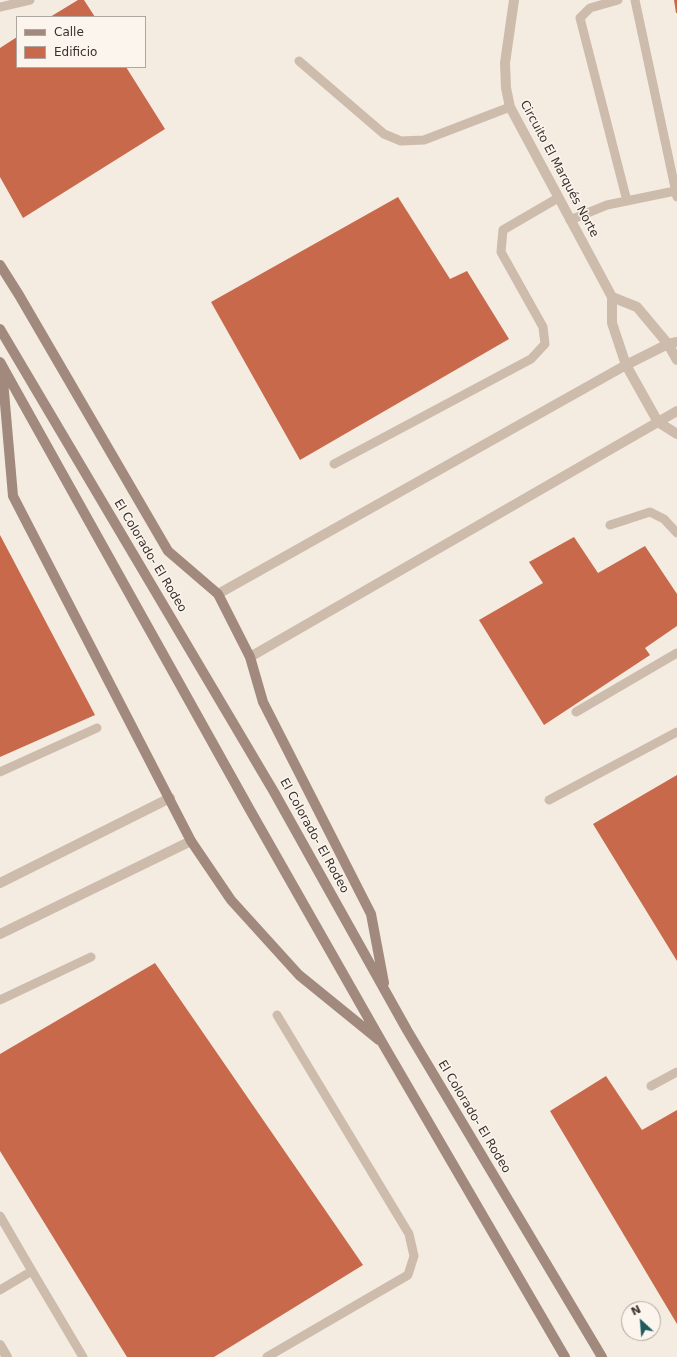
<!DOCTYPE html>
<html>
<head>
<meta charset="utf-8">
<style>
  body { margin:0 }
  #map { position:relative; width:677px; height:1357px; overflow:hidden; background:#f4ebe1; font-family:"DejaVu Sans",sans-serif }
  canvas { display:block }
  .legend { position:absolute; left:16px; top:16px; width:130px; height:52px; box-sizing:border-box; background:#fbf5ee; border:1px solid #aea6a0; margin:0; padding:5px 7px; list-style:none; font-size:12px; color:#3b302b }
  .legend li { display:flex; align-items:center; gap:8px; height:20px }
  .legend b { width:20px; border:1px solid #aea6a0 }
  .north { position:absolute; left:621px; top:1301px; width:40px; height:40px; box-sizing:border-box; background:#fbf5ee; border:1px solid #aea6a0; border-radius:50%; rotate:334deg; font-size:11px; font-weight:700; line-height:16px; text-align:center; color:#3b302b }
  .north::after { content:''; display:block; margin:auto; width:14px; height:18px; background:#1f5a5e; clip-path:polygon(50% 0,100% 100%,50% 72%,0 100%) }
</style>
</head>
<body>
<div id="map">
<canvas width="677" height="1357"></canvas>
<ul class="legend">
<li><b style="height:5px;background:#a18a7d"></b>Calle</li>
<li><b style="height:11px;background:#c8694b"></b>Edificio</li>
</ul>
<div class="north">N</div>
</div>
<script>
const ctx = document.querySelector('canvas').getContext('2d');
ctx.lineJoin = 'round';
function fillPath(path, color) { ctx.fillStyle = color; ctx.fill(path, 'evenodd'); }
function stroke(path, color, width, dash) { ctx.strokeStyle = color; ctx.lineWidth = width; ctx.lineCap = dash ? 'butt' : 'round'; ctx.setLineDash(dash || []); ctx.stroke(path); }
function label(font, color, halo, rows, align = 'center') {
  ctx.font = font + ' "DejaVu Sans",sans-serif'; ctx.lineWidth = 3; ctx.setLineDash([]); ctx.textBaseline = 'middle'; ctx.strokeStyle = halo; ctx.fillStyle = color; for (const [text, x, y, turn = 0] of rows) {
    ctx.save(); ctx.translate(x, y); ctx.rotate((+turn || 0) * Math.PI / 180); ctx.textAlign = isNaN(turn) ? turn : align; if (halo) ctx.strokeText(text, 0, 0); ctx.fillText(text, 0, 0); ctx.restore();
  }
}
const building = new Path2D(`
  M78,0H84L95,17H50Z
  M674,0H677V13H676Z
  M17,37V67H126L165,129L23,218L0,177V48Z
  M398,197L450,279L467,271L509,339L300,460L211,302Z
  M0,535L95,715L0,757Z
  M574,537L598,573L645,546L677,594V626L645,648L650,655L544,725L479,620L543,583L529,562Z
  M677,775V961L593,824Z
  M155,963L363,1265L214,1357H127L0,1151V1054Z
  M606,1076L642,1130L677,1110V1324L550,1111Z`);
const service = new Path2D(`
  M618,0L590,8L580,18L627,201
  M635,0L677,197
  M0,7L30,0
  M299,61L384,134L401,141L424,140L510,107
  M570,220L607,205L675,191
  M334,464L531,359L545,344L543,327L501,252L503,230L558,198
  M610,525L650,512L664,519L677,533
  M576,712L677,653
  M0,772L97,728
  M549,800L677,732
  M0,1000L91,957
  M651,1086L677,1072
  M0,1216L32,1271L0,1290
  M32,1271L83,1357
  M267,1357L408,1275L414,1256L409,1234L277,1015`);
const minor = new Path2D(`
  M514,0L505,63L506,88L510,107L612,297V323L626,365L658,422L677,434
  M612,297L637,307L668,344L677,360
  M218,594L626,365L668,344L677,342
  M250,657L677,411
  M0,883L170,798
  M0,934L191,841
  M0,1345L7,1357`);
const secondary = new Path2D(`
  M0,265L19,295L168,551L218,594L250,657L263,702L371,914L384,983
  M0,329L274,792L407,1030L602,1357
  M0,362L250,810L383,1044L565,1357
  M2,369L13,496L191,841L231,900L299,975L379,1040`);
const streetNames = [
  ["Circuito El Marqués Norte",559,169,62],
  ["El Colorado- El Rodeo",150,556,59],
  ["El Colorado- El Rodeo",314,836,61],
  ["El Colorado- El Rodeo",474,1117,59]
];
fillPath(building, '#c8694b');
stroke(service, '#cdbbac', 9);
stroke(minor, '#cdbbac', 10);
stroke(secondary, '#a18a7d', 10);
label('12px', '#3b302b', '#fbf5ee', streetNames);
</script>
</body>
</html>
